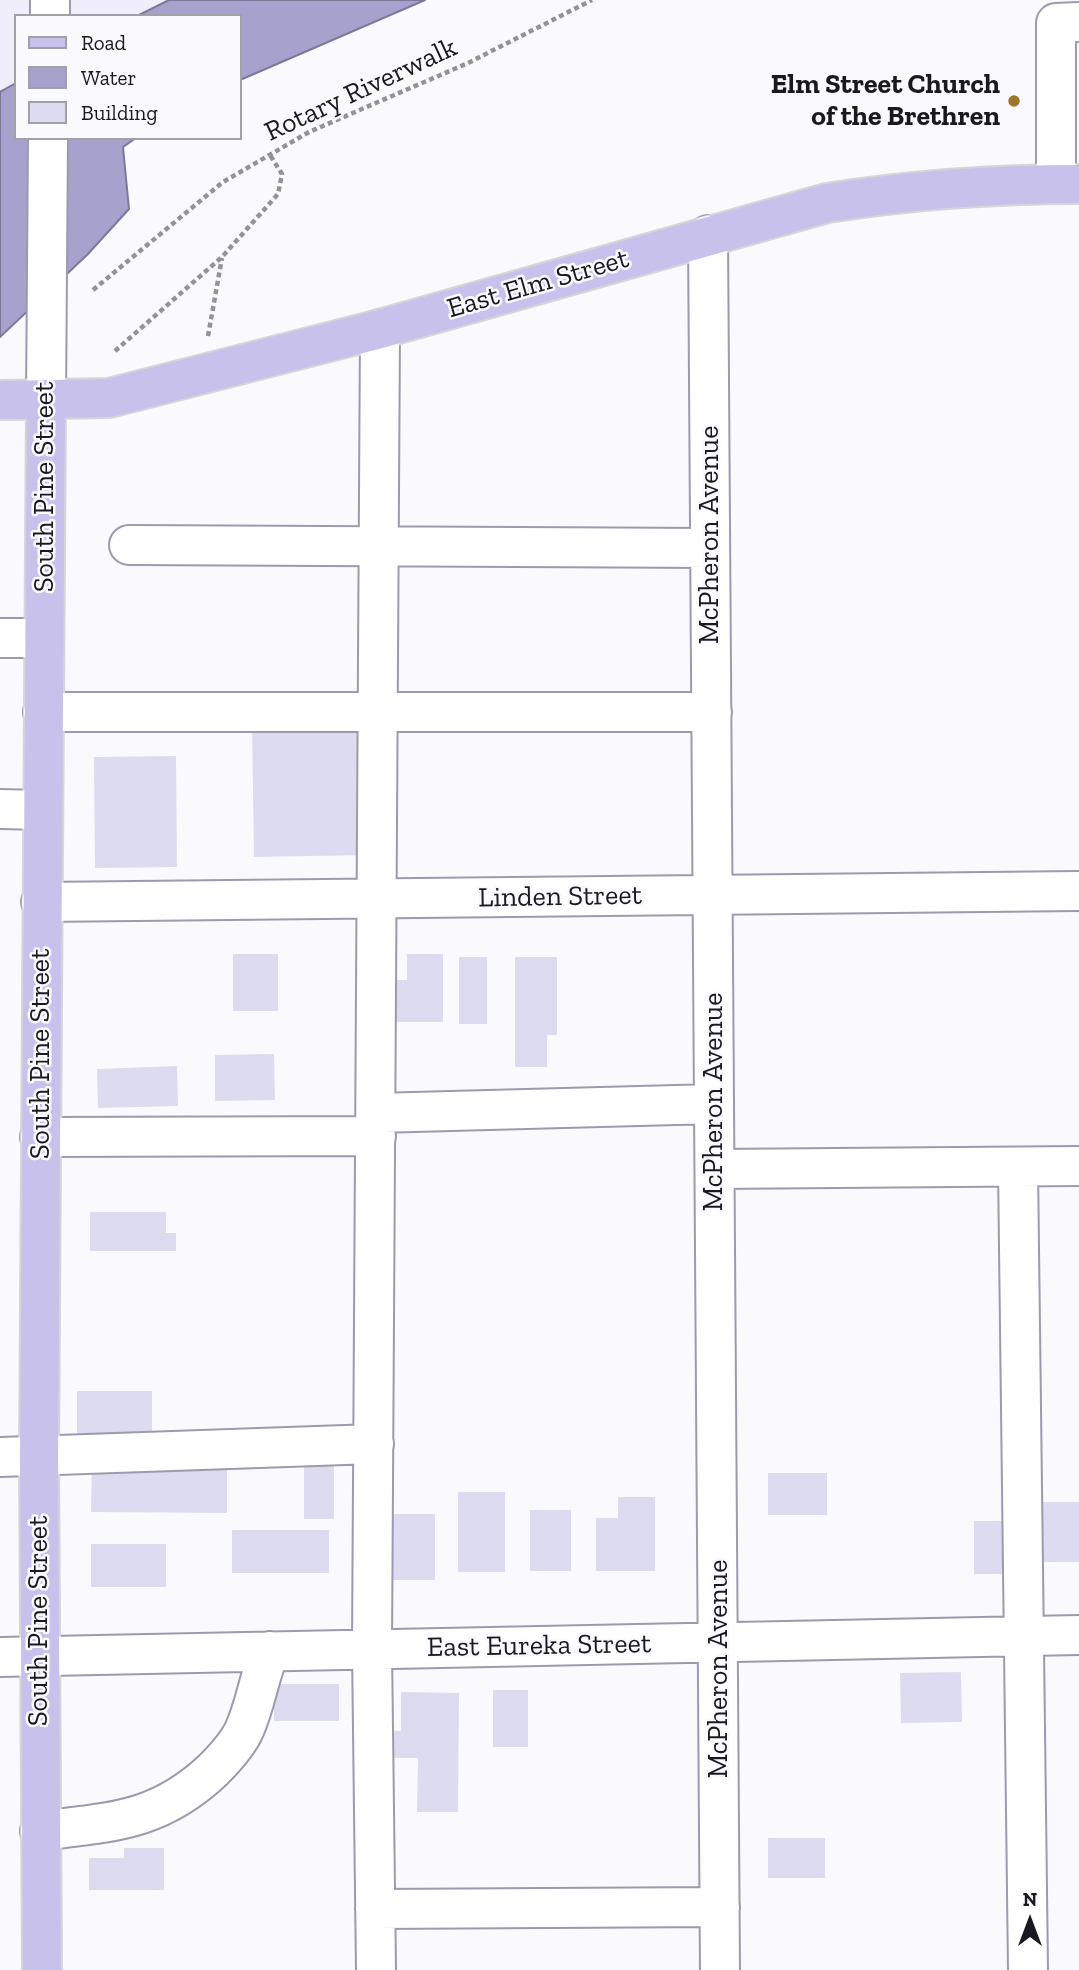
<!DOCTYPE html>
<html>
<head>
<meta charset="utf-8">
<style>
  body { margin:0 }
  #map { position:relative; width:1079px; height:1970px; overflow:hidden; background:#fafafe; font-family:"Zilla Slab",serif }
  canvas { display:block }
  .legend { position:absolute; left:14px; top:14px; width:228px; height:126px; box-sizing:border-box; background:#fafafe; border:2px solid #a0a0a5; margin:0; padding:9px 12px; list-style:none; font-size:21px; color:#1a1920 }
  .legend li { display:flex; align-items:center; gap:14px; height:35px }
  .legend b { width:35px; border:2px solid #a0a0a5 }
  .north { position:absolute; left:995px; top:1886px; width:70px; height:70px; -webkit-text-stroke:5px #fafafe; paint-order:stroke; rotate:0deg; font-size:19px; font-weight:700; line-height:28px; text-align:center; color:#1a1920 }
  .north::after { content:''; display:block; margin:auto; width:24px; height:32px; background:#1a1920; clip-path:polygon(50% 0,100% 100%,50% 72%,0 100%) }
</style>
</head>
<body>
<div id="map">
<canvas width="1079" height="1970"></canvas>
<ul class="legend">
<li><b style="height:9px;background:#c7c1eb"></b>Road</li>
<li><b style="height:19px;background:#a7a1cd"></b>Water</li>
<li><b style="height:19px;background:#dddbef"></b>Building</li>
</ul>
<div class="north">N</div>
</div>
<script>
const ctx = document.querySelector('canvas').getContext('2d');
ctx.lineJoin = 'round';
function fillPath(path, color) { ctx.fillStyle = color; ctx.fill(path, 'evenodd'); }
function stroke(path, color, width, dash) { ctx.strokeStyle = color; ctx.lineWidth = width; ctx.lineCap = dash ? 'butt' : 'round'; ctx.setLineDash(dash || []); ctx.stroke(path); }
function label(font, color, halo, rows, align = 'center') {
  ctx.font = font + ' "Zilla Slab",serif'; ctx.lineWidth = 5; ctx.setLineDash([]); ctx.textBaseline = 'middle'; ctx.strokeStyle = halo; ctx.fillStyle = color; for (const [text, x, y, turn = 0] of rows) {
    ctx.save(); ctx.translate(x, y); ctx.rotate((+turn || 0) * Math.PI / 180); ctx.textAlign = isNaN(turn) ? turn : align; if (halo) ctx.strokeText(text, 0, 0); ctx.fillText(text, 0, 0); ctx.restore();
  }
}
const built = new Path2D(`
  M0,0H169L137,16H16V83L0,92Z`);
const water = new Path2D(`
  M169,0H425L240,80V16H137Z
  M16,83V138H136L123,147L129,209L87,255L0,337V92Z`);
const building = new Path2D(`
  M365,721L367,855L254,857L252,723Z
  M176,756L177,867L95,868L94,757Z
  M233,954H278V1011H233Z
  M407,954H443V1022H394V980H407Z
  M459,957H487V1024H459Z
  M515,957H557V1035H547V1067H515Z
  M274,1054L275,1100L215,1101V1055Z
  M177,1066L178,1106L98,1108L97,1069Z
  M90,1212H166V1233H176V1251H90Z
  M77,1391H152V1439H77Z
  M92,1461L227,1462V1513L91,1512Z
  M304,1464H334V1519H304Z
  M768,1473H827V1515H768Z
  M458,1492H505V1572H458Z
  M618,1497H655V1571H596V1518H618Z
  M1042,1502H1079V1562H1042Z
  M530,1510H571V1571H530Z
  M380,1514H435V1580H380Z
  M974,1521H1013V1574H974Z
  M232,1530H329V1573H232Z
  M91,1544H166V1587H91Z
  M961,1672L962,1722L901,1723L900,1673Z
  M274,1684H339V1721H274Z
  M493,1690H528V1747H493Z
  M401,1692L459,1693L458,1812H417L418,1758H384V1731H401Z
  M768,1838H825V1878H768Z
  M124,1848H164V1890H89V1858H124Z`);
const path = new Path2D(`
  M93,290L223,182L309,132L468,63L592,0
  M208,336L222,258
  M115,351L222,257L278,194L282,174L270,155`);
const minor = new Path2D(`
  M50,16V0
  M1056,184V23L1079,22
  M708,235L720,1970
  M46,400L48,138
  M129,545L710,548
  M0,638H44
  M43,712H712
  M0,809L42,810
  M41,902L1079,891
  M376,1113L714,1104
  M40,1137L376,1136
  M1018,1167L1028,1970
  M715,1169L1079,1166
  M0,1457L374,1444
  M0,1657L1079,1635
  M40,1831C111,1822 158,1822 213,1770C224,1759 239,1743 245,1728C256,1703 259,1676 270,1651
  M375,1909L720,1907
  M376,1970L372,1649L380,329`);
const major = new Path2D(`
  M0,400L109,398L380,329L827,203C911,190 994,184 1079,184
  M42,1970L39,1457L46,400`);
const markers = [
  [1014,101,7,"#a07726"]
];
const poiNames = [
  ["Elm Street Church",1000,85],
  ["of the Brethren",1000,117]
];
const streetNames = [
  ["Rotary Riverwalk",361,90,-25],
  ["East Elm Street",538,284,-16],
  ["South Pine Street",45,487,-90],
  ["McPheron Avenue",710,535,-90],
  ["Linden Street",560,897,-1],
  ["South Pine Street",41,1054,-90],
  ["McPheron Avenue",714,1102,-90],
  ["South Pine Street",39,1621,-90],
  ["East Eureka Street",539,1646,-1],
  ["McPheron Avenue",719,1669,-90]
];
fillPath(built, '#efeefa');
fillPath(water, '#a7a1cd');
stroke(water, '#7d7899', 2);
fillPath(building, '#dddbef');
stroke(minor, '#9c9aad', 42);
stroke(major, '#d6d6d7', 42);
stroke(path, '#929297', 4.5, [5, 3.5]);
stroke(minor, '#fff', 38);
stroke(major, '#c7c1eb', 38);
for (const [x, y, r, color] of markers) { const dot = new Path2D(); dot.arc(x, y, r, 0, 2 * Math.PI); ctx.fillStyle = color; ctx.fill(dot); stroke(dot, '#fafafe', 2.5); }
label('bold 28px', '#1a1920', '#fafafe', poiNames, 'right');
label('28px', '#1a1920', '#fafafe', streetNames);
</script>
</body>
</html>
